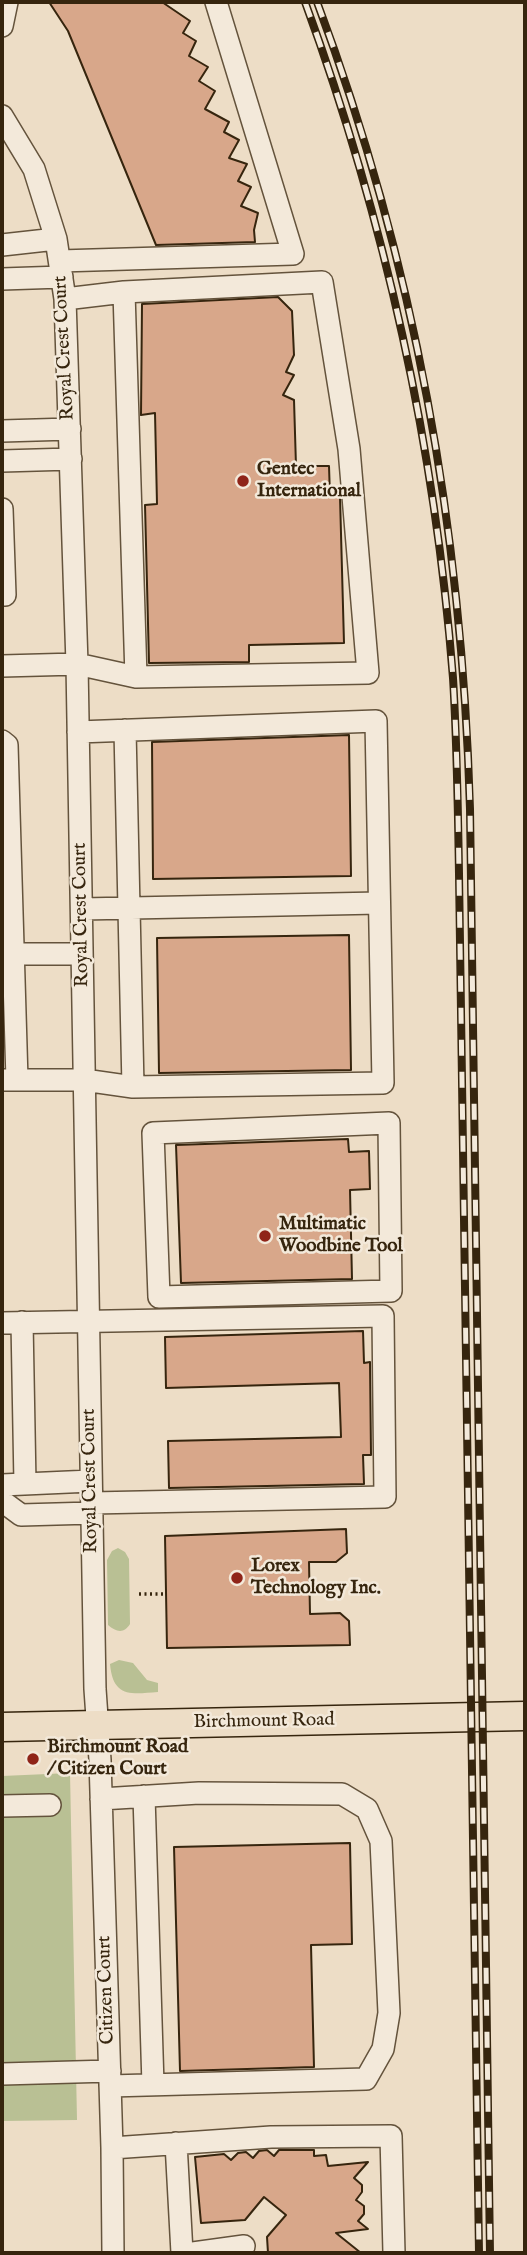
<!DOCTYPE html>
<html>
<head>
<meta charset="utf-8">
<style>
  body { margin:0 }
  #map { position:relative; width:527px; height:2255px; overflow:hidden; background:#edddc6; font-family:"IM FELL English",serif }
  canvas { display:block }
  .frame { position:absolute; inset:0; border:4px solid #36250e; pointer-events:none }
</style>
</head>
<body>
<div id="map">
<canvas width="527" height="2255"></canvas>
<div class="frame"></div>
</div>
<script>
const ctx = document.querySelector('canvas').getContext('2d');
ctx.lineJoin = 'round';
function fillPath(path, color) { ctx.fillStyle = color; ctx.fill(path, 'evenodd'); }
function stroke(path, color, width, dash) { ctx.strokeStyle = color; ctx.lineWidth = width; ctx.lineCap = dash ? 'butt' : 'round'; ctx.setLineDash(dash || []); ctx.stroke(path); }
function label(font, color, halo, rows, align = 'center') {
  ctx.font = font + ' "IM FELL English",serif'; ctx.lineWidth = 5; ctx.setLineDash([]); ctx.textBaseline = 'middle'; ctx.strokeStyle = halo; ctx.fillStyle = color; for (const [text, x, y, turn = 0] of rows) {
    ctx.save(); ctx.translate(x, y); ctx.rotate((+turn || 0) * Math.PI / 180); ctx.textAlign = isNaN(turn) ? turn : align; if (halo) ctx.strokeText(text, 0, 0); ctx.fillText(text, 0, 0); ctx.restore();
  }
}
const green = new Path2D(`
  M118,1548L125,1552L129,1559L130,1624C124,1634 116,1632 108,1625L107,1560L112,1551Z
  M119,1660L133,1663L147,1680L158,1683V1692C131,1694 113,1698 110,1664Z
  M70,1773L77,2120L2,2121V1776Z`);
const building = new Path2D(`
  M49,2H162L190,21L183,33L196,41L189,56L208,67L199,81L215,91L205,109L229,122L224,132L239,140L229,158L247,164L238,181L251,187L241,206L258,213L254,230L255,242L156,245L68,31Z
  M278,297L292,311L294,355L286,372L294,375L283,395L294,400L296,466H329L330,497H340L344,643L249,645V662L149,663L145,505L157,504L155,413L141,415L142,304Z
  M349,735L351,876L153,879L152,742Z
  M349,935L351,1070L159,1073L157,938Z
  M348,1139L349,1152L369,1151L370,1189L350,1190L352,1279L181,1283L176,1145Z
  M363,1331L364,1363L370,1362L371,1455H363L364,1484L169,1488L168,1441L341,1437L339,1383L166,1388L165,1337Z
  M346,1529L347,1553L336,1562H309L310,1614L340,1613L349,1621L350,1645L167,1648L165,1536Z
  M350,1843L352,1944L311,1945L314,2067L180,2071L174,1847Z
  M267,2150L274,2156L279,2150H314V2156L326,2155L328,2166L368,2162L354,2178L362,2185V2192L356,2200L364,2206V2214L358,2221L368,2229L336,2233L361,2253H268L267,2237L286,2215L264,2197L245,2220L201,2223L195,2157L224,2154L231,2160L238,2153L246,2152L253,2158L259,2151Z`);
const path = new Path2D(`
  M139,1594H166`);
const minor = new Path2D(`
  M2,26L7,2
  M2,116L34,169L56,239L65,299L77,664L95,1689L100,1760L112,2148L113,2253
  M2,245L56,239
  M60,261L293,254L216,2
  M2,279L62,277
  M65,299L124,292L322,282L349,449L368,673L136,677L124,292
  M2,431L70,429
  M2,461L71,459
  M2,509L5,595H2
  M2,666L77,664L136,677
  M78,732L376,721L383,1083L133,1087L125,730
  M2,741L7,745L17,1080
  M82,909L379,903
  M4,954H82
  M2,1080H84L133,1087
  M389,1123L391,1291L159,1297L153,1133Z
  M22,1322L25,1484
  M2,1323L383,1316L385,1497L92,1503
  M2,1485L91,1481
  M2,1504H6L21,1515L92,1513
  M144,1796L153,2085
  M101,1799L199,1793L342,1794L367,1809L381,1841L389,2013L383,2049L366,2079L110,2086
  M2,1806L50,1805
  M2,2074L110,2071
  M176,2143L182,2253
  M112,2148L271,2137L391,2136L394,2253
  M193,2253L244,2246`);
const major = new Path2D(`
  M2,1727L525,1716`);
const rail = new Path2D(`
  M305,2C385,220 435,446 453,678C457,743 458,809 459,874L479,2253
  M317,2C415,264 462,530 470,809L490,2253`);
const markers = [
  [243,481,7,"#8f2418"],
  [265,1236,7,"#8f2418"],
  [237,1578,7,"#8f2418"],
  [33,1759,7,"#8f2418"]
];
const streetNames = [
  ["Royal Crest Court",65,348,-93],
  ["Royal Crest Court",82,915,-91],
  ["Royal Crest Court",91,1481,-91],
  ["Birchmount Road",264,1722,-1],
  ["Citizen Court",107,1990,-92]
];
const poiNames = [
  ["Gentec",257,470],
  ["International",257,492],
  ["Multimatic",279,1225],
  ["Woodbine Tool",279,1247],
  ["Lorex",251,1567],
  ["Technology Inc.",251,1589],
  ["Birchmount Road",47,1748],
  ["/ Citizen Court",47,1770]
];
fillPath(green, '#b9c094');
fillPath(building, '#d8a78a');
stroke(building, '#36250e', 2);
stroke(minor, '#64533c', 24);
stroke(major, '#36250e', 31);
stroke(path, '#36250e', 3.5, [2, 3.5]);
stroke(minor, '#f3e9da', 21);
stroke(major, '#edddc6', 28);
stroke(rail, '#36250e', 8);
stroke(rail, '#f3e9da', 5, [16]);
for (const [x, y, r, color] of markers) { const dot = new Path2D(); dot.arc(x, y, r, 0, 2 * Math.PI); ctx.fillStyle = color; ctx.fill(dot); stroke(dot, '#f3e9da', 2.5); }
label('19px', '#36250e', '#f3e9da', streetNames);
label('bold 19px', '#36250e', '#f3e9da', poiNames, 'left');
</script>
</body>
</html>
